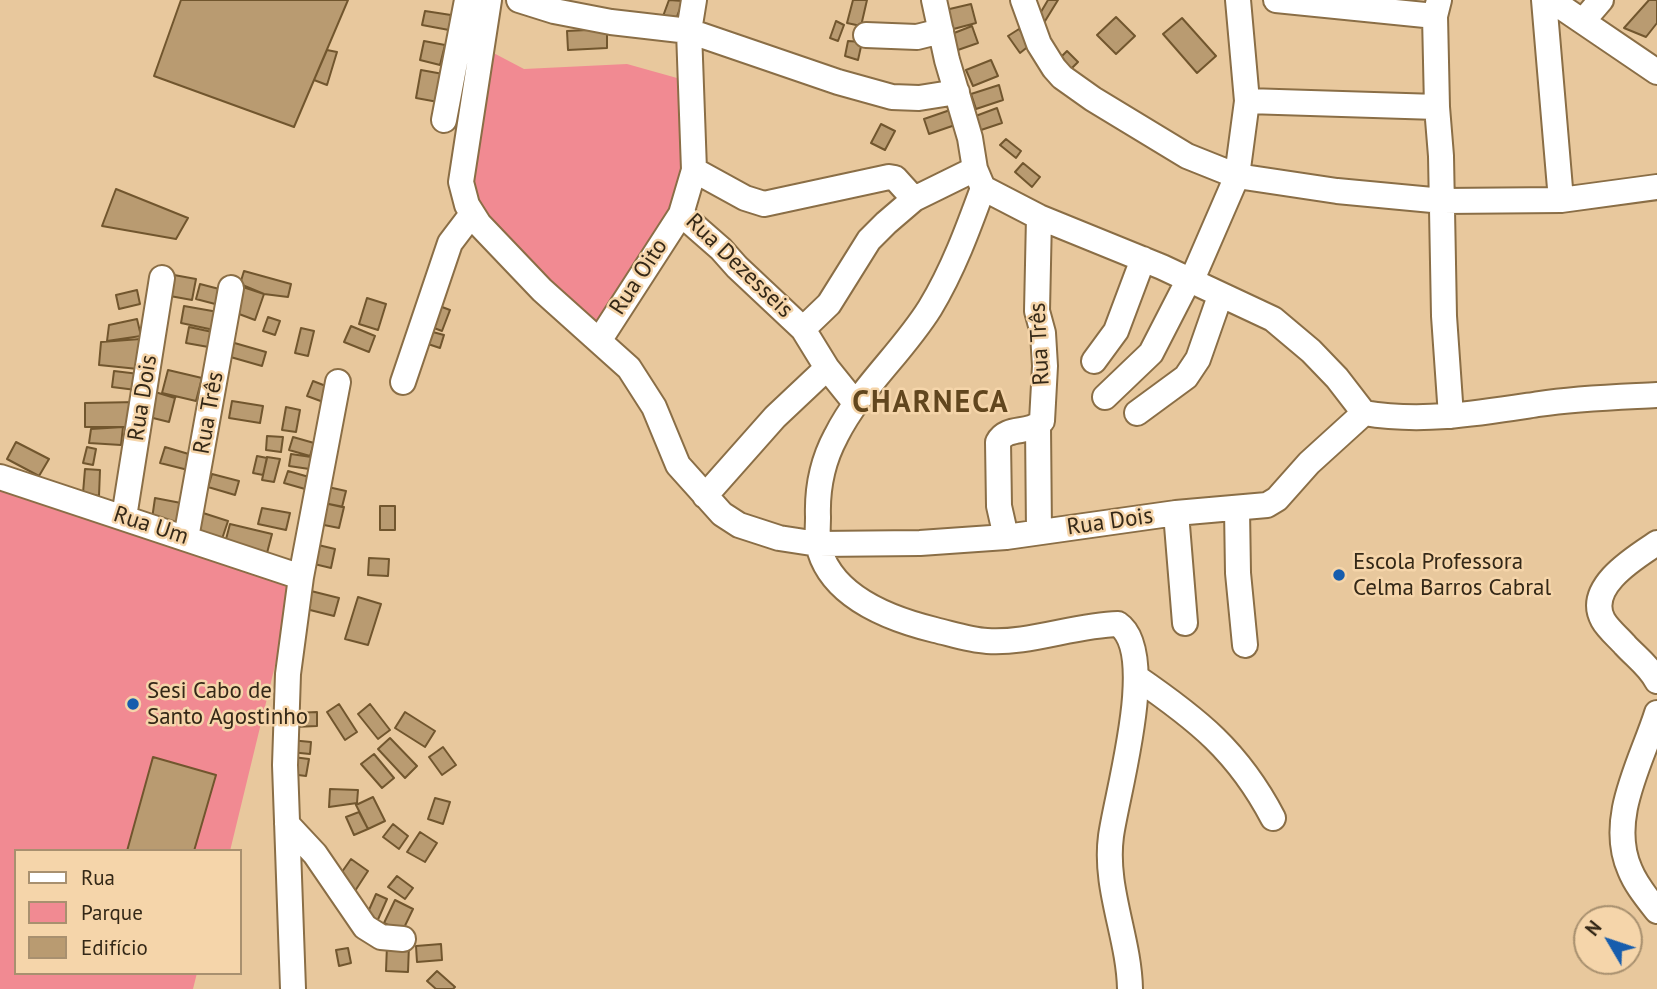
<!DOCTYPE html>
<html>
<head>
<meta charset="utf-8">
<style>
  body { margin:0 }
  #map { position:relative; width:1657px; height:989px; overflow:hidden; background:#e8c89d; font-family:"PT Sans",sans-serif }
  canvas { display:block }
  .legend { position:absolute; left:14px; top:849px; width:228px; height:126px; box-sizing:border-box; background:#f5d5aa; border:2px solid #a8906f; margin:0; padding:9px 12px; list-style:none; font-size:21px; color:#342817 }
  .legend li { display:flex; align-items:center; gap:14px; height:35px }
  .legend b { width:35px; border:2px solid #a8906f }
  .north { position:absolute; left:1573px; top:905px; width:70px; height:70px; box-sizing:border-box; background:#f5d5aa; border:2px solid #a8906f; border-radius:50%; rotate:309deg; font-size:19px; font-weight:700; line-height:28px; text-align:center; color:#342817 }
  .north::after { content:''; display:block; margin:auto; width:24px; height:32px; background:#175dad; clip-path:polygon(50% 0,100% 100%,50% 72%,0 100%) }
</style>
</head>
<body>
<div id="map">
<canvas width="1657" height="989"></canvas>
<ul class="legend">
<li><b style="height:9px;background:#fff"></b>Rua</li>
<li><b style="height:19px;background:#f18a92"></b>Parque</li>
<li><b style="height:19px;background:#b99b71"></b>Edifício</li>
</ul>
<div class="north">N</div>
</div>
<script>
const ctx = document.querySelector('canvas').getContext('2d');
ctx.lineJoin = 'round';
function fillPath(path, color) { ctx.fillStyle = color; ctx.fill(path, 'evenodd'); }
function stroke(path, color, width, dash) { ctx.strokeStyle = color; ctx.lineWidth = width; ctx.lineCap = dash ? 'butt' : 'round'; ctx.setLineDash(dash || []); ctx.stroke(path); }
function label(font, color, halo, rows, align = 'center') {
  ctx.font = font + ' "PT Sans",sans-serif'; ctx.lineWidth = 5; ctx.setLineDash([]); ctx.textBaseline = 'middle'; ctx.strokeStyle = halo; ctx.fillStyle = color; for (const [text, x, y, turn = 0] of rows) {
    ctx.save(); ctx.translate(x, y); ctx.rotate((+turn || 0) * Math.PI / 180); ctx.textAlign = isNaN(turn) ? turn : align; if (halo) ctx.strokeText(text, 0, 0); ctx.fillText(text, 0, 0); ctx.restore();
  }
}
const green = new Path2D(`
  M484,48L524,69L627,64L677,78L692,164L683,185L600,336L491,224L462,183Z
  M0,479L296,579L230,851H16V973H197L193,989H0Z`);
const building = new Path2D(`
  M181,0H348L294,127L154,76Z
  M669,0L683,1L674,24L662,19Z
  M853,0H867L861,26L847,23Z
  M1048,0H1058L1042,26L1035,22Z
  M1649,0H1657V23L1646,37L1624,28Z
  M971,4L976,23L946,31L941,11Z
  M425,11L451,15L449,30L422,25Z
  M1116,17L1135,36L1116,54L1097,35Z
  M1182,18L1216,56L1197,73L1163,34Z
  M836,21L844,25L838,41L830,38Z
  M972,26L978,43L955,51L949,35Z
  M607,29V48L568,50L567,31Z
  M1019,29L1030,45L1020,53L1008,36Z
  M424,41L445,45L440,65L420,60Z
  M848,41L862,42L858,60L845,56Z
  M327,50L337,52L327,85L314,80Z
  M1067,51L1078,62L1071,69L1060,58Z
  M991,60L998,76L973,86L966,70Z
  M421,70L443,74L438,102L416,98Z
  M999,85L1003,100L976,109L971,94Z
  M997,108L1002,123L978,131L973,117Z
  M953,109L958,124L929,134L924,119Z
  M881,124L895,131L885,150L871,143Z
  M1006,139L1021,151L1016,158L1000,145Z
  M1023,163L1040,177L1032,187L1015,172Z
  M116,189L188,218L176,239L102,226Z
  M244,271L291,284L288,297L264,294L240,284Z
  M174,275L196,279L192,300L170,296Z
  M200,284L223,290L219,305L196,299Z
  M240,286L264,294L255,320L231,311Z
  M137,290L140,304L119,309L116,295Z
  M367,298L386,304L378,330L359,324Z
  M434,304L450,310L442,331L426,325Z
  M184,306L218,312L214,330L181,323Z
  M268,317L280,321L275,335L263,331Z
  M137,319L141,336L107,341L109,325Z
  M351,326L375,336L369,352L344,342Z
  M189,327L217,333L214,348L186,343Z
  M301,328L314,331L308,356L295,353Z
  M429,331L444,335L440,348L425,343Z
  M140,339L138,369L99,365L101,342Z
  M231,342L266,352L262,366L227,356Z
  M168,370L202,378L196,401L162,393Z
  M114,371L139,374L136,390L112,387Z
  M313,381L331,388L326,403L307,396Z
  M155,392L175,398L169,422L149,417Z
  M232,401L263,406L260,423L229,418Z
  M137,402V427H85V403Z
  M286,407L300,410L296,432L282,430Z
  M123,427L121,445L89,443L91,429Z
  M267,436L283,437L281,452L266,450Z
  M293,437L314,443L310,456L289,450Z
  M16,442L49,459L39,476L7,459Z
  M87,447L96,449L93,465L83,463Z
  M165,447L192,455L188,470L160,463Z
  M291,454L318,458L316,470L289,466Z
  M257,456L267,458L263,475L253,473Z
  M267,457L280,459L274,482L262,480Z
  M85,469L100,470L99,496L83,493Z
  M288,471L316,479L312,491L284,483Z
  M212,474L239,481L235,495L208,487Z
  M328,487L346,491L342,507L324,503Z
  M155,498L181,503L178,523L152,519Z
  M324,503L344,507L339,528L319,524Z
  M380,506H395V530H380Z
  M262,508L290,513L286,530L258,524Z
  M200,512L228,521L221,542L194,533Z
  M230,524L272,534L267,553L225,543Z
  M314,544L335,549L331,568L310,563Z
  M369,558L389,559L388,576L368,575Z
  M307,590L339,598L334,616L302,608Z
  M358,597L381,604L368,645L345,639Z
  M339,704L357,732L345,740L327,712Z
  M370,704L390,730L378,739L358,714Z
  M317,712V726L294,727V713Z
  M405,712L435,731L425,747L395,728Z
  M390,738L417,766L405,778L378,749Z
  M290,740L311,742L310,754L290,752Z
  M443,747L456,765L442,775L429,757Z
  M374,754L394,778L382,788L361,764Z
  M153,757L216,775L194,851H127Z
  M293,757L309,759L306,776L290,774Z
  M330,789L358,790L357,803L329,807Z
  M373,797L385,821L368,829L356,805Z
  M435,798L450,802L443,824L428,819Z
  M359,812L368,829L354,835L346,817Z
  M393,824L408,836L399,849L383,837Z
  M420,832L437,843L425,862L407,852Z
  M351,859L368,871L355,891L337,879Z
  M397,876L413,888L405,899L388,887Z
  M376,894L387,899L376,924L365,919Z
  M395,900L413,909L402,932L384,923Z
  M441,944L442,960L417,962L416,946Z
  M387,945H409L408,972L386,971Z
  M348,948L351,963L339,966L336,950Z
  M437,971L455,987L453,989H436L427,981Z`);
const minor = new Path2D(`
  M489,0L461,182L467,205L479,224L542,290L629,368L654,407L678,465L722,514L739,525L779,538L818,544L920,543L1006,537L1176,513L1267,505L1277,499L1309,463L1364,413
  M519,0L554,11L611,22L689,31L838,82L892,97L919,98L957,92
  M934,0L947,60L970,138L975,169L983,188L1039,217L1162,267L1273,319L1311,351L1337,378L1364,413C1423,423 1480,413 1539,404C1578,398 1618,397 1657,395
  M1023,0L1039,44L1054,68L1062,77L1093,99L1187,156L1237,176L1337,191L1443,201L1561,200L1657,187
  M1276,0L1435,16
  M1439,0L1435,16L1437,107L1441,156L1444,316L1451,416
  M1544,0L1561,200
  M1551,0L1657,72
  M1583,21L1601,0
  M866,35L917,37L941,31
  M1247,101L1437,107
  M444,120L467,0
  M694,170L745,198L764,204L889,177L895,178L914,199
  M983,188C968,229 953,270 930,308C902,353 860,388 836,436C822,462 817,489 818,517C818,526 817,536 818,544C829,596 890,619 935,630C952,634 970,640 987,641C1028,644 1075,625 1118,624C1159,652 1117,792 1111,836C1104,888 1129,937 1130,989
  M681,214L721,249L737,267L803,329L827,368L856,404
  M1191,282L1237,176L1247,101L1238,0
  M803,329L829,304L869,240L886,223L914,199L975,169
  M599,341L681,214L694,170L689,31L694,0
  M1094,361L1116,331L1143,259
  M403,382L450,243L472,214
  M1105,397L1151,353L1188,281
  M1137,413L1186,377L1198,359L1220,296
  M1038,426L1039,532
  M0,477L301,577
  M705,496L775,417L827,368
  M1237,509L1238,573L1245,645
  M1176,513L1185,623
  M124,517L162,278
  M1006,537L999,506L998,442C1007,425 1030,435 1042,421L1045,366L1043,333L1037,311L1039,217
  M186,538L231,288
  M1657,543C1636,557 1585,587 1603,620C1608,629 1618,637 1625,645C1636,657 1649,666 1657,681
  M1136,677C1197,719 1238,751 1273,818
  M1657,713C1642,761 1607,819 1630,870C1636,885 1647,898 1657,911
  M287,824L315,854L365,927L381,937L403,939
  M293,989L285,765L288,674L301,577L338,382`);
const markers = [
  [1339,575,7,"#175dad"],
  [133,704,7,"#175dad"]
];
const streetNames = [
  ["Rua Dezesseis",739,266,44],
  ["Rua Oito",639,277,-57],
  ["Rua Três",1040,344,-93],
  ["Rua Dois",143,398,-81],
  ["Rua Três",209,413,-80],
  ["Rua Dois",1110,522,-8],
  ["Rua Um",151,526,18]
];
const poiNames = [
  ["Escola Professora",1353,562],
  ["Celma Barros Cabral",1353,588],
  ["Sesi Cabo de",147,691],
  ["Santo Agostinho",147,717]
];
const districtNames = [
  ["CHARNECA",931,403]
];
fillPath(green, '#f18a92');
fillPath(building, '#b99b71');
stroke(building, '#71562e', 2);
stroke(minor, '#8a6e46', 28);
stroke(minor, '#fff', 24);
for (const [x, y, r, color] of markers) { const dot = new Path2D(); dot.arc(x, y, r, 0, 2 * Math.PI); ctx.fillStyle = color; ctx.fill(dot); stroke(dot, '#f5d5aa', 2.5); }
label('23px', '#342817', '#f5d5aa', streetNames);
label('23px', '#342817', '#f5d5aa', poiNames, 'left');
ctx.letterSpacing = '2px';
label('bold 30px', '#61461e', '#f5d5aa', districtNames);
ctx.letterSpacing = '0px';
</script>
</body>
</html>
